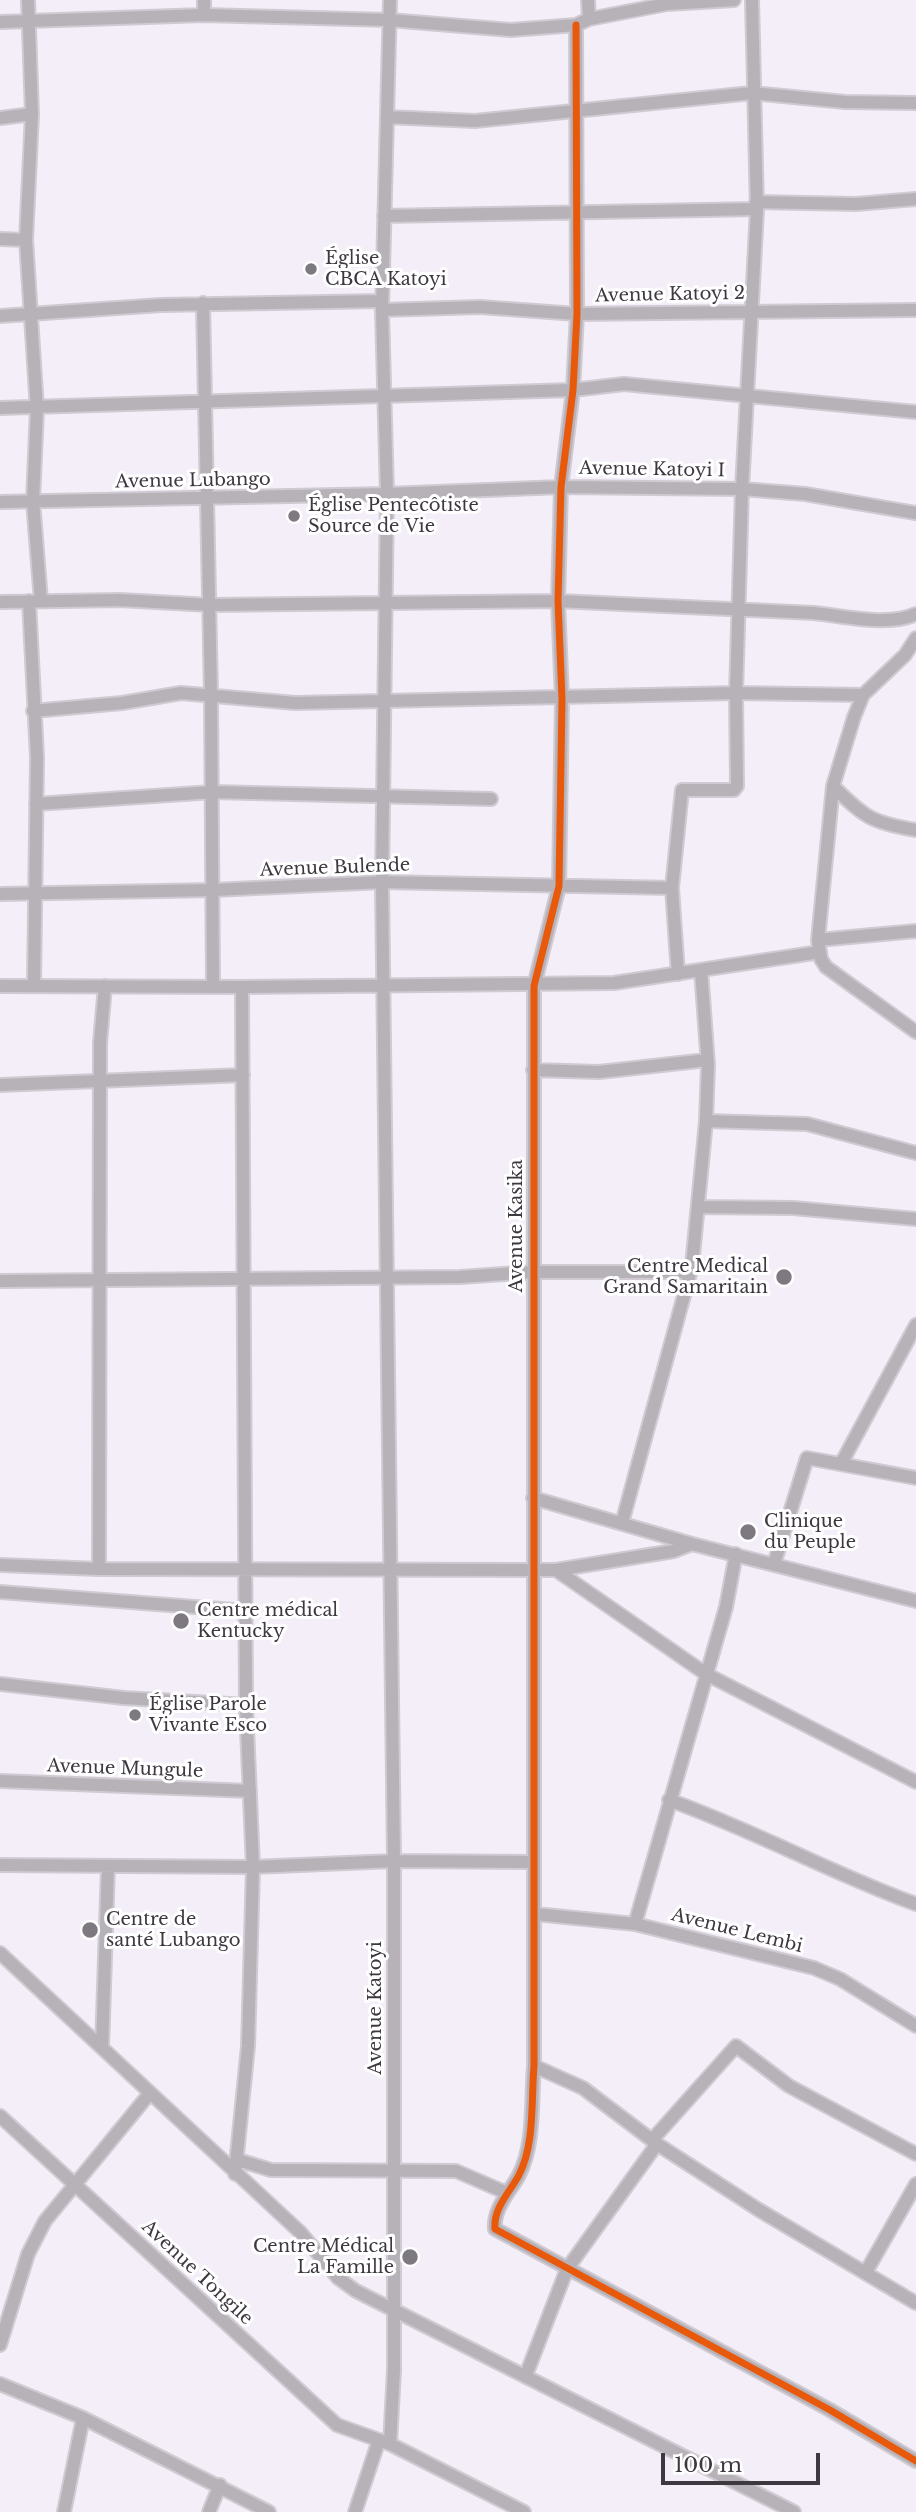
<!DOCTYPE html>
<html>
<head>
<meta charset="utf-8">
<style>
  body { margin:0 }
  #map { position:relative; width:916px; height:2512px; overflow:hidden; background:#f4eef8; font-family:"Libre Baskerville",serif }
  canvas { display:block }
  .scale { position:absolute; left:661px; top:2453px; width:159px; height:32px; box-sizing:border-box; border:4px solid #3e3841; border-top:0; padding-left:9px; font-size:21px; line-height:24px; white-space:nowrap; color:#3e3841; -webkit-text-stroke:5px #fff; paint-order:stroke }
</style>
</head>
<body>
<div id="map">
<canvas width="916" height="2512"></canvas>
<div class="scale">100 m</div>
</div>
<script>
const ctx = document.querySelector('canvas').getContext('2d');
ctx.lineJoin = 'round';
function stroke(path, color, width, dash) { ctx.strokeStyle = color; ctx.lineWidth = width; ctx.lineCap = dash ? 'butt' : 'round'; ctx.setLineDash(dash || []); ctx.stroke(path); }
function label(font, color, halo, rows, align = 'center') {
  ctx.font = font + ' "Libre Baskerville",serif'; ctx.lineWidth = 6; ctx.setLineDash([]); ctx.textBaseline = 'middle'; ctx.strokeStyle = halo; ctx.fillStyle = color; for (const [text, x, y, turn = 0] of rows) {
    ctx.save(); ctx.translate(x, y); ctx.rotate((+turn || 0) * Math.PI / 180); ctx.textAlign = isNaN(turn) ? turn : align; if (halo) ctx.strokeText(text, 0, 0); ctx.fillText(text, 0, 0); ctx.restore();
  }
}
const minor = new Path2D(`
  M28,0L32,114L26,240L37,409L33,501L41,601
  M204,0V15
  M588,0L589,19
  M0,22L204,15L389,20L511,30L576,25L589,19L667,4L734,0
  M576,25L577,314L573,390L561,487L558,601L562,699L559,886L534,986V2066C531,2101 535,2144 519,2175C510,2192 493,2208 495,2229L830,2410L916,2461
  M387,117L475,121L752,93L845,102L916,103
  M0,118L32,114
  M756,202L856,204L916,199
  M384,216L757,209
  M0,239L26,240
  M203,303L211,694L213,986
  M382,310L480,307L577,314L916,310
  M0,316L161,305L382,301
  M0,408L573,390L624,384L916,412
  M0,502L387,494L561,487L742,489L805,494L916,513
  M29,601L37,757L34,985
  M0,602L120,600L210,605L558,601L814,613C844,616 888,627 916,614
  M916,638L905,655L863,695L854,717L833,786L818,940L821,959L826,967L916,1032
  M33,711L122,703L181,693L295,703L736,693L863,695
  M833,786C864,817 872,823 916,830
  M36,804L213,792L491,799
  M0,894L214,890L382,882L672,888
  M818,940L916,931
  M678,974L672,888L682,790H734L737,786L736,693L742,489L757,209L752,0
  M0,986L242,987L614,983L820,952
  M533,1070L599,1072L707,1060
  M0,1085L243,1075
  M706,1121L807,1124L916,1153
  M699,1207L793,1208L916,1219
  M0,1281L460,1277L533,1272H691
  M842,1462L916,1325
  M533,1498L692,1544L916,1601
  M622,1523L692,1266L706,1121L708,1065L701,970
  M774,1564L807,1458L916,1478
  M0,1565L99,1569L556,1570L674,1551L692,1544
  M99,1569L100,1043L105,986
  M556,1570L706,1674L916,1782
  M0,1592L247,1611
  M0,1684L124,1698L246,1705
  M0,1781L250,1791
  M669,1800C754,1830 832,1874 916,1904
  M0,1865L253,1867L394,1861L534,1862
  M535,1914L635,1924L814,1968L840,1979L916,2026
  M635,1924L726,1607L736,1554
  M0,1953L301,2233L338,2278L356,2291L794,2512
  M102,2048L108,1866
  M534,2066L583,2088L657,2144L759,2210L916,2303
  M0,2116L337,2425L390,2444L524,2512
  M652,2140L736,2046L789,2086L916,2154
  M238,2160L271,2170L456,2171L507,2193
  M235,2174L248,2046L253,1867L246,1705L242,987
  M866,2272L916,2184
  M0,2345L28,2254L45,2221L150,2093
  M526,2375L567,2269L657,2144
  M0,2384L83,2418L269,2512
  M390,2444L394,2370V1861L382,882L387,494L382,310L390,0
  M64,2512L83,2418
  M209,2512L220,2485
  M355,2512L379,2440`);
const cycleway = new Path2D(`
  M576,25L577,314L573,390L561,487L558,601L562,699L559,886L534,986V2066C531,2101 535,2144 519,2175C510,2192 493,2208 495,2229L830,2410L916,2461`);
const markers = [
  [311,269,7,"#7e7881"],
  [294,516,7,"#7e7881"],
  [784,1277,9,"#7e7881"],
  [748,1532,9,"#7e7881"],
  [181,1621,9,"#7e7881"],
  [135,1715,7,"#7e7881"],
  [90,1930,9,"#7e7881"],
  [410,2257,9,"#7e7881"]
];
const poiNames = [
  ["Église",325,259],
  ["CBCA Katoyi",325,280],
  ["Église Pentecôtiste",308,506],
  ["Source de Vie",308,527],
  ["Centre Medical",768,1267,"right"],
  ["Grand Samaritain",768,1288,"right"],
  ["Clinique",764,1522],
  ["du Peuple",764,1543],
  ["Centre médical",197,1611],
  ["Kentucky",197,1632],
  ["Église Parole",149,1705],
  ["Vivante Esco",149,1726],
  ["Centre de",106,1920],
  ["santé Lubango",106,1941],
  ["Centre Médical",394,2247,"right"],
  ["La Famille",394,2268,"right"]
];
const streetNames = [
  ["Avenue Katoyi 2",670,295,-1],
  ["Avenue Katoyi I",652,470,1],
  ["Avenue Lubango",193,481,-1],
  ["Avenue Bulende",335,868,-2],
  ["Avenue Kasika",517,1226,-90],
  ["Avenue Mungule",125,1769,2],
  ["Avenue Lembi",737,1931,14],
  ["Avenue Katoyi",376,2008,-90],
  ["Avenue Tongile",197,2273,43]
];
stroke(minor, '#d0cad3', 16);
stroke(minor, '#b6b2b8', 12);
stroke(cycleway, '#e8590c', 7);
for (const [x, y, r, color] of markers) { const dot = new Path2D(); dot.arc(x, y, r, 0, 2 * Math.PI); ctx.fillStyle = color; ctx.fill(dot); stroke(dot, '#fff', 2.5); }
label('18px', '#3e3841', '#fff', poiNames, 'left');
label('18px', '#3e3841', '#fff', streetNames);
</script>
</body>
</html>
